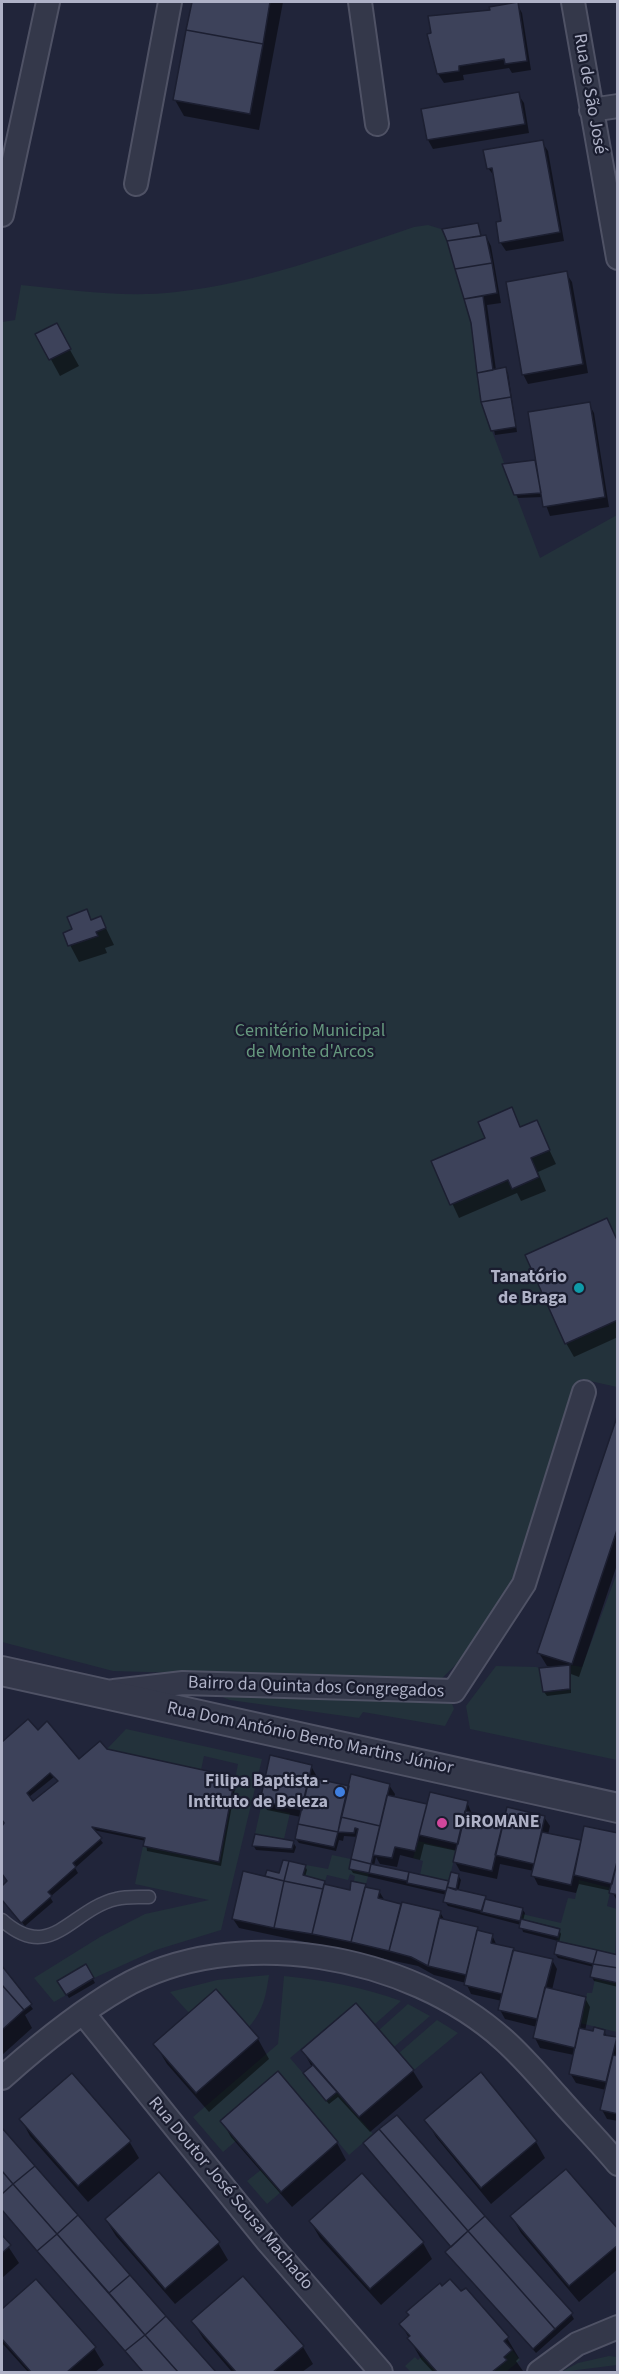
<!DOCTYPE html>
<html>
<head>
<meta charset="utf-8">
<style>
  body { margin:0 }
  #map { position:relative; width:619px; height:2374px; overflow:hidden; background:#21253a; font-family:"Source Sans 3",sans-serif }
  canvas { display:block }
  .frame { position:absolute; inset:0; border:3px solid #afb2c7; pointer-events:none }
</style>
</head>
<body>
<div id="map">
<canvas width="619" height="2374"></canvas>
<div class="frame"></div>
</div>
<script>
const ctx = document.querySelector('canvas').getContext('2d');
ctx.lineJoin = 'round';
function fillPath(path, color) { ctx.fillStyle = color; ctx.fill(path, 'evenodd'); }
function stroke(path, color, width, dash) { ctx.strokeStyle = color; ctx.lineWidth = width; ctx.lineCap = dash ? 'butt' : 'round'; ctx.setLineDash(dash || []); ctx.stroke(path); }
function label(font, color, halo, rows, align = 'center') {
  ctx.font = font + ' "Source Sans 3",sans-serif'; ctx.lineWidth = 4.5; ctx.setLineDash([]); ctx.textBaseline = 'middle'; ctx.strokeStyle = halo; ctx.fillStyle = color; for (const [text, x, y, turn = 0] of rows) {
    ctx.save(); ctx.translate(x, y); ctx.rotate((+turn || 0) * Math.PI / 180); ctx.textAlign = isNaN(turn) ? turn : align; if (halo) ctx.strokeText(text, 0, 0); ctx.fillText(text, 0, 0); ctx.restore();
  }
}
const green = new Path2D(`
  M428,225L441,229L447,241L471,323L481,402L540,558L617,515V1387L581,1379L516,1580L481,1640L436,1684L382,1679L113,1671L2,1642V322L15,320L21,285C72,290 125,298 176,292C258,283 336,253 414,227Z
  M617,1573V1760L470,1729L466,1706L496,1666L536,1667L539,1668L543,1692L569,1689L570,1665L582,1667Z
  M195,1686L451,1701L454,1709L445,1726L363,1712L359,1718L230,1700Z
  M126,1729L262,1759L221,1930L156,1950L94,1978L86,1965L58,1981L66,1995L54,2002L34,1978L100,1937L145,1914L209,1900L135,1884L143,1846L219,1862L238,1764L204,1756L201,1770L107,1749Z
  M261,1807L290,1813L284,1839L255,1834Z
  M418,1841L456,1850L449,1881L420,1875L423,1861L413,1858Z
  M332,1855L351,1859L349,1869L369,1873L366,1884L354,1881L355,1876L350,1874L348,1880L327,1875L325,1881L303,1875L306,1865L328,1869Z
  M579,1880L611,1888L607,1906L617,1909L615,1954L557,1941L560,1928L521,1919L522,1914L561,1923L568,1898L575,1899Z
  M269,1975C266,1996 263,2011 249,2027L216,1989L189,2013L170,1992L217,1980Z
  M284,1976C325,1980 362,1987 401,2001L375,2024L355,2003L290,2058L326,2100L337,2092L373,2134L349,2155L278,2071L220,2120L237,2140L223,2152L193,2117L278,2044Z
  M595,1979L617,1983V2032L580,2023L587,1993H592Z
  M408,2004L430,2016L394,2047L379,2030Z
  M437,2020L458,2033L414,2070L399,2053Z
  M262,2169L281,2192L267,2204L247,2181Z
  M512,2350L520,2360L506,2372H492L506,2360L504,2357Z
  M423,2355L437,2372H411L405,2366L415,2357L418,2360Z
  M609,2356L617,2357V2365L561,2372L578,2363Z`);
const shadow = new Path2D(`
  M193,2H283L259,130L184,116L175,100Z
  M517,4L522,13L531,70L512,73L509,68L463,75L464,80L444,83L438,74L429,35Z
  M518,94L524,103L529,133L433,149L428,140L423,111Z
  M542,142L548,151L564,241L506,251L500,242L503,222L495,177L488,168Z
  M478,225L482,237L486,236L491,246L501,303L487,305L496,370L505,368L508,373L517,432L495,435L472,322L448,240Z
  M566,273L572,282L588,373L528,384L523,374Z
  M37,334L65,341L79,366L60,376Z
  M589,404L594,413L609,507L550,516L543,497L518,498L516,494L535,462L538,468Z
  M86,910L92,921L101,918L114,945L105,948L107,953L79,962L70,945L74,930Z
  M511,1109L521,1128L536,1122L556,1164L538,1172L546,1191L521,1201L517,1193L459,1218L433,1162L487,1139Z
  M618,1241V1337L574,1357L566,1343Z
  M618,1419V1562L579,1677L571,1674V1693L547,1696L544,1692L554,1668L547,1666L539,1653Z
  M28,1721L38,1732L79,1761L106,1750L234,1778L236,1783L221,1866L147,1851L146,1841L93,1830L103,1843L75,1868L78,1873L50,1897L53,1902L25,1926L2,1900V1888L9,1882L2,1874V1828L6,1824L2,1820V1744ZM54,1777L59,1782L33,1803L29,1797Z
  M311,1766L316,1775L315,1780L350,1787L389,1785L395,1794L394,1798L428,1806L467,1802L472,1814L505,1821L544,1817L550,1826L548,1835L582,1842L618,1835V1903L612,1891L579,1884L576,1893L538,1885L533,1875L534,1871L500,1864L497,1879L460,1871L455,1862L457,1851L424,1844L420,1860L400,1855L397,1867L380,1864L376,1857L374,1866L450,1883L458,1875L461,1880L458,1892L522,1909L525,1913L523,1921L559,1930L561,1934L559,1943L618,1956V1987L594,1981L592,1977L594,1967L558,1958L555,1954L558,1941L523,1932L521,1925L448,1906L445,1902L447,1895L353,1873L350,1868L358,1837L344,1836L343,1841L339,1840L336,1851L299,1843L296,1839L301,1817L267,1810L261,1800Z
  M293,1842L296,1847L294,1853L256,1850L253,1845Z
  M305,1866L307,1870L305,1877L324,1882L327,1886L351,1892L352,1883L379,1891L385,1901L440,1912L445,1921L477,1928L479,1932L492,1935L497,1946L552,1960L557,1969L552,1990L585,1998L590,2007L585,2031H604L607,2037L618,2039V2121L607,2119L602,2110L606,2090L576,2083L570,2073L574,2055L540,2048L535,2038L537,2027L505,2019L500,2010L502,2001L471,1994L466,1983L434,1975L418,1966L239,1928L233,1919L266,1877L268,1872L280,1875Z
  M86,1966L95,1983L69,1998L59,1982Z
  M2,1968L33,2009L25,2015L32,2028L2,2055Z
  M258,2039L269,2059L209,2112L167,2064L155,2044Z
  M303,2051L413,2071L423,2087L370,2132L338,2097L329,2104L307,2078L312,2067Z
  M278,2073L337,2143L346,2160L292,2207L231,2137L222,2121Z
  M21,2119L129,2141L139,2158L88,2202L30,2136Z
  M426,2120L536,2142L545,2158L491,2204L436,2137Z
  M2,2130L214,2372H144L2,2209Z
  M365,2144L571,2314L574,2319L536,2353L450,2256L453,2247Z
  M512,2217L618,2232V2269L579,2302L521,2233Z
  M106,2220L218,2243L228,2260L175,2304L116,2236Z
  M310,2221L423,2243L432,2259L381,2305L320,2238Z
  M2,2237L19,2263L2,2278Z
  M243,2278L303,2347L313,2364L302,2372H232L203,2338L193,2322Z
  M36,2281L94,2348L104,2365L95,2372H28L2,2343V2311Z
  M401,2324L507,2338L519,2358L516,2361L523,2371L433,2372L421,2359Z`);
const building = new Path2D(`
  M192,2H270L263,44L186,30Z
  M518,2L527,61L505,64L504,59L459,66V71L437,74L427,34L431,33L428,16L490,10L489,7Z
  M186,30L263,44L250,114L173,100Z
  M519,92L525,124L427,140L421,109Z
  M543,140L560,232L499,243L496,222L501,221L492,168L487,169L483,150Z
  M478,223L481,236L447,241L442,229Z
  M486,235L492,263L455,269L447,241Z
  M492,263L497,293L464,299L455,269Z
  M567,271L583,364L522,375L506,282Z
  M483,296L493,370L477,373L471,323L464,299Z
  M57,323L71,349L49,360L35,334Z
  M506,367L511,397L481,402L477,373Z
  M511,397L516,427L491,431L481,402Z
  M590,402L605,497L543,507L528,412Z
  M535,460L541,493L514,495L502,464Z
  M87,909L91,920L101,916L106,928L96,932L98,936L68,946L63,933L72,929L67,917Z
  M512,1107L520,1127L537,1120L550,1150L531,1158L539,1177L512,1189L508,1180L450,1205L431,1161L485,1138L478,1122Z
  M607,1218L618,1242V1320L565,1344L525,1255Z
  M618,1414V1527L572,1664L537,1653Z
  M570,1665V1689L543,1692L539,1668Z
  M28,1719L38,1730L47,1721L79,1759L100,1741L107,1749L235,1777L219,1862L143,1846L145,1838L92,1827L102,1838L73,1863L76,1867L48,1892L52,1896L21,1923L2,1900V1886L7,1881L2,1874V1826L4,1823L2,1820V1742ZM50,1773L58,1781L33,1801L27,1793Z
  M270,1755L312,1765L302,1810L260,1801Z
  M351,1774L390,1784L380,1826L341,1817Z
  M309,1777L349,1786L338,1832L298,1824Z
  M430,1792L468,1801L458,1844L419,1835Z
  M387,1795L427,1804L415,1851L395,1847L392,1858L373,1855Z
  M507,1807L545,1816L534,1864L495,1855Z
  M465,1811L504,1820L492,1871L453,1862Z
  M341,1817L380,1826L371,1864L351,1859L358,1829L355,1828L354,1833L338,1832Z
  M298,1824L338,1832L334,1847L295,1839Z
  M584,1826L618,1833V1858L612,1884L574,1875Z
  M542,1832L581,1840L571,1885L531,1876Z
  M255,1834L294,1841L292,1849L252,1846Z
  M618,1858V1895L609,1893Z
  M351,1859L371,1864L369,1873L349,1869Z
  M283,1860L289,1861L284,1881L265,1876L267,1870L279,1873Z
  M289,1861L306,1865L303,1875L325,1881L323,1889L284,1881Z
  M371,1864L409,1872L407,1881L369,1873Z
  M243,1871L284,1881L274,1928L232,1919Z
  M409,1872L449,1881L446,1891L407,1883Z
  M451,1872L459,1874L456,1890L447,1887Z
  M284,1881L323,1889L312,1934L274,1928Z
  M351,1881L366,1884L351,1942L312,1934L324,1884L350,1890Z
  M365,1887L380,1890L378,1898L401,1904L389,1951L351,1942Z
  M447,1887L486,1896L482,1911L443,1902Z
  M485,1899L523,1908L520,1921L481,1912Z
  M402,1902L441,1911L428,1966L411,1957L389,1951Z
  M439,1918L478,1927L466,1975L428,1966Z
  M521,1919L560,1929L558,1937L519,1928Z
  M477,1930L493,1934L491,1943L514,1948L502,1994L464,1985Z
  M557,1941L597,1950L593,1964L554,1954Z
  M513,1950L553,1959L537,2019L498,2010Z
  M597,1950L618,1955V1968L593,1964Z
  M86,1964L94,1978L66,1995L57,1981Z
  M593,1964L618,1968V1983L590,1977Z
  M2,1966L32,2004L24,2010L2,1985Z
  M2,1985L24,2010L2,2030Z
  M545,1987L586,1997L575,2048L533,2038Z
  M216,1989L259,2038L196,2093L153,2044Z
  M356,2003L414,2070L359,2117L301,2050Z
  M594,2027L605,2030L604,2035L617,2037L606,2082L569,2074L579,2028L593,2031Z
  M613,2055L618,2056V2114L600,2110Z
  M313,2065L337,2092L326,2101L303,2073Z
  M278,2071L338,2142L281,2192L220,2121Z
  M481,2072L537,2141L481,2188L424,2120Z
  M72,2073L131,2141L78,2186L19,2119Z
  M397,2115L485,2216L468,2231L379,2129Z
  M2,2128L35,2166L13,2184L2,2171Z
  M379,2129L468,2231L451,2247L363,2143Z
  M35,2166L78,2215L57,2234L13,2184Z
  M566,2169L618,2229V2245L569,2286L510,2216Z
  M2,2171L13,2184L2,2194Z
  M159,2172L220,2242L165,2289L105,2219Z
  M362,2173L424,2242L370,2289L309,2221Z
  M13,2184L57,2234L37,2251L2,2210V2194Z
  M78,2215L130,2275L109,2293L57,2234Z
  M485,2216L573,2313L555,2329L468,2231Z
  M468,2231L555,2329L533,2349L445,2252Z
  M57,2234L145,2335L125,2351L37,2251Z
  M2,2235L11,2245L2,2253Z
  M130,2275L166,2316L145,2335L109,2293Z
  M243,2276L304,2346L273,2372H236L191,2321Z
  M36,2279L96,2347L67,2372H31L2,2339V2309Z
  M450,2279L461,2291L466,2288L509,2337L504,2341L512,2350L504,2357L507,2360L492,2372H437L407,2338L410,2336L399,2324L409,2315L406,2312L440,2283L442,2286Z
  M166,2316L216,2372H178L145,2335Z
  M145,2335L178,2372H143L125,2351Z`);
const service = new Path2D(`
  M2,1920C51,1964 70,1910 116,1899C127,1896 138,1897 149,1897`);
const minor = new Path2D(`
  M360,2L377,124
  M573,2L618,258
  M591,110L618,106
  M136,184L170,2
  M2,215L48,2
  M114,1691L183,1683L454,1691L524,1584L584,1392
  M83,2013L268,2242L381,2372
  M2,2078C39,2045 78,2013 121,1988C235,1922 409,1954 504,2040C523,2057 540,2077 557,2096C577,2119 598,2140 618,2164
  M539,2372L577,2344L618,2327`);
const tertiary = new Path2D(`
  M2,1671L618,1808`);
const markers = [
  [579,1288,6,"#0f9aa8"],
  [340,1792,6,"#3f7fe0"],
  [442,1823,6,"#d1479c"]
];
const streetNames = [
  ["Rua de São José",589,94,80],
  ["Bairro da Quinta dos Congregados",316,1688,2],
  ["Rua Dom António Bento Martins Júnior",310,1739,12],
  ["Rua Doutor José Sousa Machado",230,2194,50]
];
const parkNames = [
  ["Cemitério Municipal",310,1032],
  ["de Monte d'Arcos",310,1053]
];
const poiNames = [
  ["Tanatório",567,1278],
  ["de Braga",567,1299],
  ["Filipa Baptista -",328,1782],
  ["Intituto de Beleza",328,1803],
  ["DiROMANE",454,1823,"left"]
];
fillPath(green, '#23323b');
fillPath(shadow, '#0007');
fillPath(building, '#3d425a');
stroke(building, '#1c1f31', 1.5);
stroke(service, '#4f5265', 15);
stroke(minor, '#4f5265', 26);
stroke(tertiary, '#4f5265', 32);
stroke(service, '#34384a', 12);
stroke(minor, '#34384a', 22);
stroke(tertiary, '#34384a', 28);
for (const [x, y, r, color] of markers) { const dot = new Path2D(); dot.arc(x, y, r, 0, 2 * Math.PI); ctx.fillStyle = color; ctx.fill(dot); stroke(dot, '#1a1d2f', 2); }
label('18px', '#afb2c7', '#1a1d2f', streetNames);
label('18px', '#66987e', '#1a1d2f', parkNames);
label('bold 18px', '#afb2c7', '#1a1d2f', poiNames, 'right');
</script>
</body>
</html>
